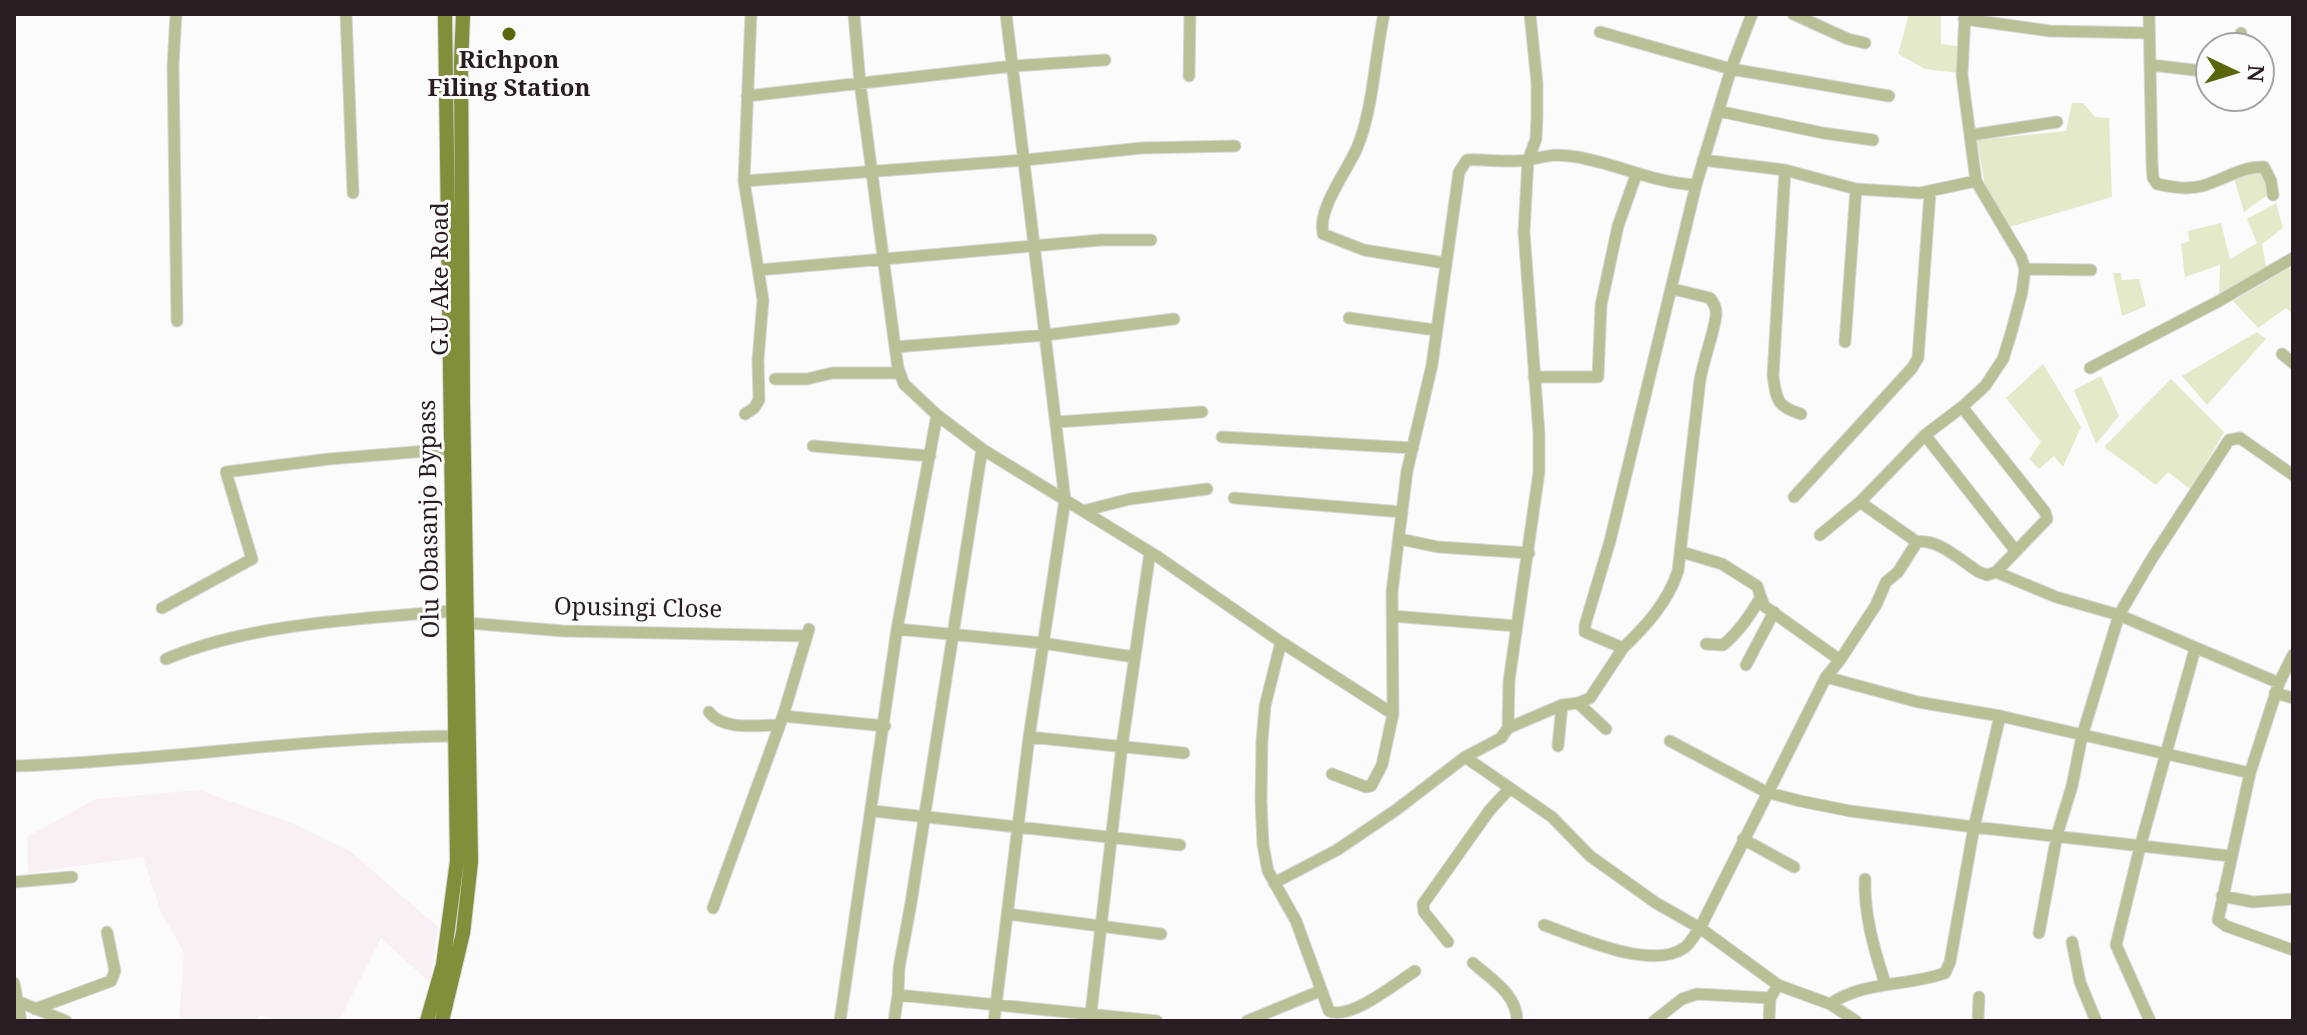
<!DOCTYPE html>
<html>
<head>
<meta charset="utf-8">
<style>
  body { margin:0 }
  #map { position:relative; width:2307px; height:1035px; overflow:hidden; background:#fbfbfb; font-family:"Noto Serif",serif }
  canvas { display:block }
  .frame { position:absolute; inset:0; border:16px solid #291c23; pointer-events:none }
  .north { position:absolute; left:2195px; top:32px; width:80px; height:80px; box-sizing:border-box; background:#fbfbfb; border:2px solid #a7a2a5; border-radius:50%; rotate:94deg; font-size:22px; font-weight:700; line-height:32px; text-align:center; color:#291c23 }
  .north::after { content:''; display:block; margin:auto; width:28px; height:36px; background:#5a6609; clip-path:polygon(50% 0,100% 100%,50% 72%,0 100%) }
</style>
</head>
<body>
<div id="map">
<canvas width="2307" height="1035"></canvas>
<div class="frame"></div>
<div class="north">N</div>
</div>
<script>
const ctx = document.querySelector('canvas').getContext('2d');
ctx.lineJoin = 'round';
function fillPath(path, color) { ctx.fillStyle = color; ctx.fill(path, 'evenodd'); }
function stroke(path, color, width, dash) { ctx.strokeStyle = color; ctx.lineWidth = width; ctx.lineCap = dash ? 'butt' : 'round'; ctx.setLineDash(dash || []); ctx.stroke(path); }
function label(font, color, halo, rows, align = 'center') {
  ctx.font = font + ' "Noto Serif",serif'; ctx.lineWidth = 6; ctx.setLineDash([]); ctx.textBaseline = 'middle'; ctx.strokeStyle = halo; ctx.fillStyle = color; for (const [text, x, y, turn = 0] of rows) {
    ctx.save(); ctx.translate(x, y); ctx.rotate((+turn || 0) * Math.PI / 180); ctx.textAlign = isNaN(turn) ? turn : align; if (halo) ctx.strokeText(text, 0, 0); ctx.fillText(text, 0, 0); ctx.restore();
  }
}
const built = new Path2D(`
  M199,790L295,824L350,851L438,927L430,983L381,938L339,1021H275L261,1015L254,1021H179L184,953L161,912L143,857L28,873L27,837L96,799Z`);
const green = new Path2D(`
  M1909,14H1941V44L1957,46L1958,73L1925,69L1898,54Z
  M2072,103H2083L2095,117L2109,118L2112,197L2006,228L1987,196L1977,140L2066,131Z
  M2262,169L2268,178L2269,194L2244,212L2234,178Z
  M2276,203L2283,228L2262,244L2267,272L2219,300L2220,265L2185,277L2181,244L2189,241L2188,231L2221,223L2230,259L2257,243L2247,219Z
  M2290,267H2293V314L2286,308L2258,328L2233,301Z
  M2113,273H2121L2122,280L2139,279L2146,306L2122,316Z
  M2257,332L2266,339L2207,405L2182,376Z
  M2043,364L2081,427L2063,467L2054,456L2039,469L2029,459L2041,442L2006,398Z
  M2101,376L2119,416L2096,444L2074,390Z
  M2171,379L2224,432L2191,490L2168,472L2156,485L2104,447Z`);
const minor = new Path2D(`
  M176,14L173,66L177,321
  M346,14L353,193
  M854,14L860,83L895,347L898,368L904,384L937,415L982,449L1158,557L1281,642L1393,714
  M1384,14C1375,56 1373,110 1357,148C1347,171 1317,209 1323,234L1364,250L1445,263
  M1793,14L1848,39L1865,43
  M2149,14L2152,164L2153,178L2157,184C2172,187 2187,190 2202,186C2223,180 2242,166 2264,167L2271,181L2273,195
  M1964,19L2050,31L2148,33
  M1600,32L1731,69L1889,96
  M2241,48V33
  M2151,65L2211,72
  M1189,76L1190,14
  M747,96L1013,66L1105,60
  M1718,111L1823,133L1873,140
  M1971,135L2057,122
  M1703,160L1785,170
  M744,181L1025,160L1142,148L1235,146
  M2025,269L2091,270
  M759,270L1101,240H1151
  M1349,318L1435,330
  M1845,342L1856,189
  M895,347L1046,335L1174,319
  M2282,354L2293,363
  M2090,368L2219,301L2293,258
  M1534,377H1598L1601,305L1618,226L1636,175
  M775,379H807L832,373H900
  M1962,407L2045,512L2047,519L1996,572
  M745,414L754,408L759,400L758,360L763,300L744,181L751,14
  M1801,414C1776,406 1777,400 1773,376L1785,170L1856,189L1920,193L1976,181
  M1057,422L1202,412
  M1925,435L2015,550
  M1222,437L1413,448
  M813,446L930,456
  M1794,497L1912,368L1918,358L1930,193
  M1234,498L1402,512
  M1860,502L1917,542
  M1083,511L1130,499L1207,489
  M1820,535L1860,502L1925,435L1962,407L1985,386L2003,359L2012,330L2022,292L2025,269L2021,257L1976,181L1962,75L1965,14
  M1400,539L1438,547L1529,553
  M1682,552L1722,564L1757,586L1764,606L1840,660
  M162,608L252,559L226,472L329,459L451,449
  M1392,616L1516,626
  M468,623L563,631L807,636
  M897,629L1042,643L1134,657
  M1281,642L1265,706L1262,741L1261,801L1263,845L1268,871L1296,921L1329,1011C1350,1021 1396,983 1415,971
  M1706,644L1723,645C1739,632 1750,615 1761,597
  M1623,648C1646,626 1668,602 1678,571L1700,380C1704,358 1713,336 1716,316C1717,308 1714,304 1710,298L1673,289
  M2293,655L2279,683L2250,773L2218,920L2226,926L2293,950
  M166,659C250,623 361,619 452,611
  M1746,665L1774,612
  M1826,677L1918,702L2000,716L2250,773
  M2275,693L2293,698
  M1578,703L1606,729
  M709,712C723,731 757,725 779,725
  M783,716L885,726
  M1508,728L1562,705L1578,703L1590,698L1623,648L1585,632V625L1610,541L1696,185L1731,69L1752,14
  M1029,737L1184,753
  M1670,741L1766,792L1800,801L1850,811L1974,827L2230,856
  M1558,746L1562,705
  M1465,757L1552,817L1590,856L1656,903L1700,928L1778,985L1830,1004L1856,1021
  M14,766C162,761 308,737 456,736
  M1332,774L1366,787L1371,786L1382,765L1393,714L1392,592L1407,471L1432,365L1459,172L1467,160C1486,159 1509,163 1528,160C1547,156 1556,153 1577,157C1618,164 1654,183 1696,185
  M873,811L1180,845
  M1743,839L1794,867
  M1865,879C1864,915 1874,949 1885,983
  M14,882L72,877
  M1274,883L1337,850L1396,810L1465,757L1501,738L1508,728L1509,681L1539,472V434L1524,232L1528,160L1536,139L1537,116V83L1530,14
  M2222,896L2253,902L2293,899
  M713,908L783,716L809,629
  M1008,914L1161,934
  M1544,925C1578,937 1651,971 1684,948C1690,944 1695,934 1700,928L1826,677L1840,660L1876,605L1886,582L1898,572L1917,542C1938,538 1961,561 1979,572L1987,575L1996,572L2056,597L2119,615L2279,683
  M2039,933L2057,835L2072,786L2082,736L2119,615L2151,560L2229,440L2240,438L2293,475
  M1448,942L1424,912L1423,904L1489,811L1510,788
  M2072,942L2080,982L2096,1021
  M1473,963C1492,980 1517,994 1517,1021
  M14,983L21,1021
  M898,995L1157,1021
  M17,1001L66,1021
  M1830,1004C1866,980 1906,987 1945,973L1950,962L1974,827L2000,716
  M35,1009L111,981L115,971L107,932
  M840,1021L897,629L937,415
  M894,1021L898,995L899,968L911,903L982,449
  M994,1021L1029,737L1065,500L1006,14
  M1090,1021L1122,746L1150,552
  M1247,1021L1320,991
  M1654,1021L1682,999L1697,994L1770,998
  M1769,1021L1770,998L1774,992
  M1978,1021L1979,997
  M2150,1021L2116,945L2140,847L2195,649`);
const major = new Path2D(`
  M427,1021L443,965L457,861L445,14
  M442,1021L463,933L471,862L463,403L461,64L463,14`);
const markers = [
  [509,34,8,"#5a6609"]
];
const poiNames = [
  ["Richpon",509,61],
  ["Filing Station",509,89]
];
const streetNames = [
  ["G.U Ake Road",441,279,-90],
  ["Olu Obasanjo Bypass",430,519,-91],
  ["Opusingi Close",638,609,1]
];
fillPath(built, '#f9f0f5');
fillPath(green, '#e3eac9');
stroke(minor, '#d9d7d8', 13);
stroke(major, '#d9d7d8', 16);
stroke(minor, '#b8c196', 11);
stroke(major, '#818e3a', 14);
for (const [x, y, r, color] of markers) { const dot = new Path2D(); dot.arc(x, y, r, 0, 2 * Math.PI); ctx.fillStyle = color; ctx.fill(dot); stroke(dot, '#fbfbfb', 3); }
label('bold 24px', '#291c23', '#fbfbfb', poiNames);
label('24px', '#291c23', '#fbfbfb', streetNames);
</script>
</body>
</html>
